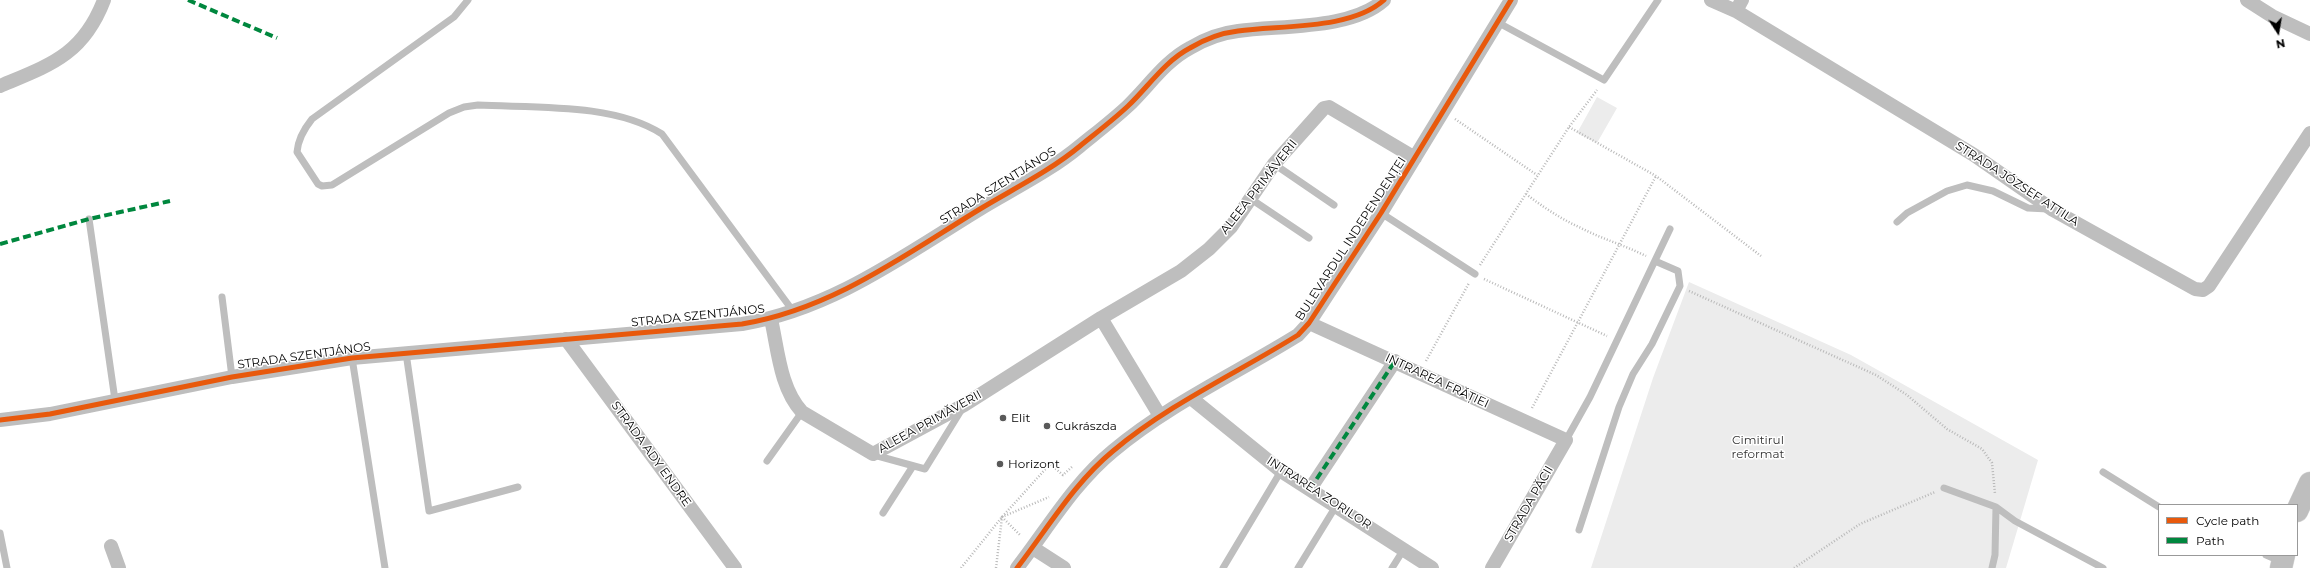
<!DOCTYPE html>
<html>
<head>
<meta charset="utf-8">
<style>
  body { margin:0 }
  #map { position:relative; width:2310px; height:568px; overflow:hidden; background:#fff; font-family:Montserrat,sans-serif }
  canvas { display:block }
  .legend { position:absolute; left:2158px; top:504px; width:140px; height:52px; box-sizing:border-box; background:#fff; border:1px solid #999; margin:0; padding:5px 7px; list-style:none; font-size:12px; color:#000 }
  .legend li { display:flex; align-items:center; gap:8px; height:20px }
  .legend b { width:20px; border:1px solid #999 }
  .north { position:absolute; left:2258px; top:12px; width:40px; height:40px; -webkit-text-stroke:3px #fff; paint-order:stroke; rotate:168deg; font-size:11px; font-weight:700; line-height:16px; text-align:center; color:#000 }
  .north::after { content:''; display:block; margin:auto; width:14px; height:18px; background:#000; clip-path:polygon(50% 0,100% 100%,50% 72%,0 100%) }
</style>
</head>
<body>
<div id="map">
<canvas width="2310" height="568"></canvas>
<ul class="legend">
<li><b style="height:5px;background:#e8590c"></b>Cycle path</li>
<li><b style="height:5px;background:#00873e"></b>Path</li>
</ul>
<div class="north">N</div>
</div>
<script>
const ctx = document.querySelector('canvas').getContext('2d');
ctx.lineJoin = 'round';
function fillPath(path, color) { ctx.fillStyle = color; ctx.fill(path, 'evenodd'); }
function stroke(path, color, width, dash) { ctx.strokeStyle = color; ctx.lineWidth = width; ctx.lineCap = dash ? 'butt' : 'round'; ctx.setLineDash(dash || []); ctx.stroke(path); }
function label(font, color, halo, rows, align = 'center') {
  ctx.font = font + ' Montserrat,sans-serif'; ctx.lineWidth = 3; ctx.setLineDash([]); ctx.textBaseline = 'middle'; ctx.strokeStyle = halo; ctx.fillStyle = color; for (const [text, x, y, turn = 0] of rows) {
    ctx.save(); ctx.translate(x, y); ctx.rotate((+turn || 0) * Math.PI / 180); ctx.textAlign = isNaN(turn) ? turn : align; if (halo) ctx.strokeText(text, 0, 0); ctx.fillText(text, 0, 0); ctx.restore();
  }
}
const green = new Path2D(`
  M1597,97L1617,108L1597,143L1577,133Z
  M1689,282L1851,355L2038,460L2006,568H1591L1653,378Z`);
const path = new Path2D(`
  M1455,119L1537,175
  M1569,127L1656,176L1761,256
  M1526,194C1543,207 1561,219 1581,228C1602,239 1624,245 1646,256
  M1480,265L1569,127L1597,90
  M1484,279L1607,336
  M1689,291L1876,375L1907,395L1947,429L1982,449L1992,463L1995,494
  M1426,361L1469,283
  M1532,408L1656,176
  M1002,517L1021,536
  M961,568L1002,517L1050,464L1063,475L1073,466
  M996,568L1002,517L1049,497
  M1794,568L1860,524L1935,492`);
const lane = new Path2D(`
  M468,0L454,17L312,119C304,129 298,139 297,152L318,184L322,186L332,185L449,113L464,107L478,105C535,108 614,103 662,134L793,311
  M1497,22L1604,80L1658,0
  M1274,164L1334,205
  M1251,199L1309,238
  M1381,213L1475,274
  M89,219L115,400
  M1897,222L1907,213L1947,191L1967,185L1993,191L2028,208L2048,209
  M222,297L232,377
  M406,353L429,511L518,487
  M352,358L385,568
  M1566,440L1590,397L1670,229
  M874,455L925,469L962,409
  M767,461L802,412
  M2103,472L2159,507
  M1944,488L1996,507
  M883,513L913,466
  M1579,530L1619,407L1633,374L1652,344L1680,286L1678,271L1655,261
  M0,533L7,568
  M2266,555L2280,561
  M1223,568L1281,471
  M1298,568L1336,506
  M1392,568L1404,549
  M1992,568L1995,555L1996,507L2015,521L2103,568`);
const street = new Path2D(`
  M1711,0L1736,11L1974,155L2053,210L2195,289L2203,290L2209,286L2310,133
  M2247,0L2272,16L2310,34
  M1736,11L1742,0
  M0,86C50,65 83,55 104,0
  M1101,318L1181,271L1209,249L1231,227L1274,164L1324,108L1329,107L1415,158
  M771,319C778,350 780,388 802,412L873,454L964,405L1101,318L1160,416
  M1309,323L1566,440L1492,568
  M566,339L735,568
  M1191,398L1281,471L1432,568
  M0,420L50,414L232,377L352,358L742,324C832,309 903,256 980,209C1013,189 1050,171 1080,146C1096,133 1113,120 1128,106C1148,87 1165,61 1190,48C1205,39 1221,33 1238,31C1281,25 1351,30 1384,0
  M1310,489L1395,361
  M111,546L119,568
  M1033,548L1064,568
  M1017,568C1048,528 1074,483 1113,451C1169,404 1237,373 1298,335L1309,323L1381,213L1511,0`);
const primary = new Path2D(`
  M2297,511L2310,483
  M2281,568L2284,555`);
const quiet = new Path2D(`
  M188,0L277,38
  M0,244L89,219L170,201
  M1310,489L1395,361`);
const cycleway = new Path2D(`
  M0,420L50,414L232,377L352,358L742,324C832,309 903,256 980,209C1013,189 1050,171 1080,146C1096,133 1113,120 1128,106C1148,87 1165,61 1190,48C1205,39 1221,33 1238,31C1281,25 1351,30 1384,0
  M1017,568C1048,528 1074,483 1113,451C1169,404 1237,373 1298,335L1309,323L1381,213L1511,0`);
const markers = [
  [1003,418,4,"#595959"],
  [1047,426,4,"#595959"],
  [1000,464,4,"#595959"]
];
const streetNames = [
  ["STRADA JÓZSEF ATTILA",2017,184,33],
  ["STRADA SZENTJÁNOS",998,186,-32],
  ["ALEEA PRIMĂVERII",1259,187,-52],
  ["BULEVARDUL INDEPENDENȚEI",1351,239,-57],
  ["STRADA SZENTJÁNOS",698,316,-6],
  ["STRADA SZENTJÁNOS",304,356,-8],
  ["INTRAREA FRĂȚIEI",1437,381,25],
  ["ALEEA PRIMĂVERII",930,422,-29],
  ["STRADA ADY ENDRE",651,454,54],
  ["INTRAREA ZORILOR",1319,493,33],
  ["STRADA PĂCII",1529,504,-60]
];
const poiNames = [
  ["Elit",1011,418],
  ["Cukrászda",1055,426],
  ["Horizont",1008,464]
];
const parkNames = [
  ["Cimitirul",1758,440],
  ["reformat",1758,454]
];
fillPath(green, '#ececec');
stroke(primary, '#dbdbdb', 23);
stroke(path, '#b9b9b9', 2.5, [1, 2]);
stroke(lane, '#bebebe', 7);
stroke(street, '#bebebe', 14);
stroke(primary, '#bebebe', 22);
stroke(quiet, '#00873e', 4, [8, 4]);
stroke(cycleway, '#e8590c', 5);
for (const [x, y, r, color] of markers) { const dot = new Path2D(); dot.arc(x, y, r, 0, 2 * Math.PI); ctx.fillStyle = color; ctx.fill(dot); stroke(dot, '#fff', 1.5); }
label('12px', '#000', '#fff', streetNames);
label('12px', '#000', '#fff', poiNames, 'left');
label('12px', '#333', '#fff', parkNames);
</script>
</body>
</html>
